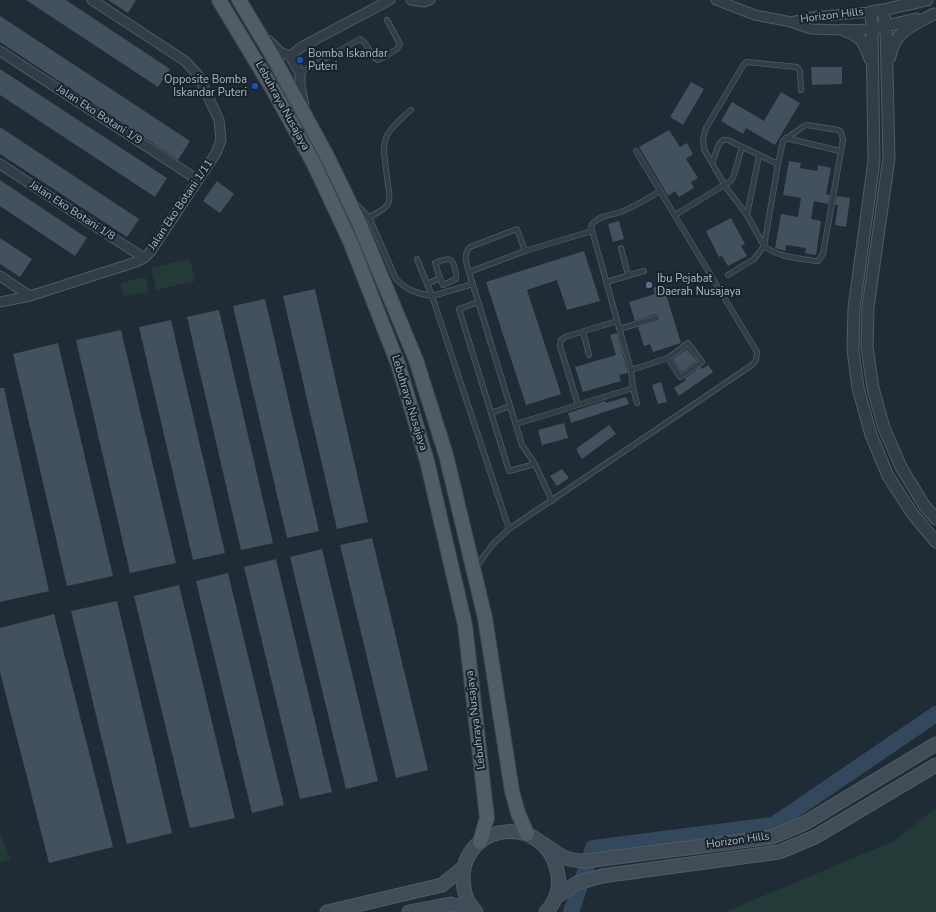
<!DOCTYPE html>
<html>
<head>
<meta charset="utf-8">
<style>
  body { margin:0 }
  canvas { display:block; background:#1f2b35 }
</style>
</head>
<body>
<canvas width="936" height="912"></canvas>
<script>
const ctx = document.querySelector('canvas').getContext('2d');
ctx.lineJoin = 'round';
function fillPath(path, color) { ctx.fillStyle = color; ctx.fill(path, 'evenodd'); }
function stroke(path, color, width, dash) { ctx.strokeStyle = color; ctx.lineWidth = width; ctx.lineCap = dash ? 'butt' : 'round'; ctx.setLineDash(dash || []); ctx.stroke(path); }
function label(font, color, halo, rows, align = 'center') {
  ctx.font = font + ' "Nunito Sans",sans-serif'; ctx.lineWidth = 4; ctx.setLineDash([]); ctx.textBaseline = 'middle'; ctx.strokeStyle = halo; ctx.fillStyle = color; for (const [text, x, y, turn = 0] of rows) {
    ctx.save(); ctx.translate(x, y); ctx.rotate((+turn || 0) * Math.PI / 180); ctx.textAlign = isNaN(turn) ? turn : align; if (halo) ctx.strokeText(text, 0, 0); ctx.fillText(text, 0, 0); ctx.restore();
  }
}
const green = new Path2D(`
  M190,259L195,281L156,290L151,268Z
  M145,277L149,292L124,297L120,283Z
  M936,808V912H725L894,841Z
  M0,833L11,860L0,863Z`);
const river = new Path2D(`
  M571,912L593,848L773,825L936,714`);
const building = new Path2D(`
  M26,0H66L170,69L158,87Z
  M108,0H136L128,13Z
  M0,16L190,141L178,160L0,42Z
  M811,67H842V84L812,85Z
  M0,69L167,178L155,197L0,95Z
  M691,82L704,89L683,125L670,117Z
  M781,92L800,103L775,145L746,128L743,134L721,121L732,102L764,121Z
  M0,127L139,219L127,237L0,154Z
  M669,130L680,147L687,143L693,154L686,159L698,178L691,182L694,188L679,197L675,191L668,196L639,147Z
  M789,161L801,163L800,168L817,171L818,165L831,168L826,194L830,195L828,204L814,201L811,219L821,221L816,255L805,253L806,248L786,245L785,251L775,248L781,214L798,217L801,198L783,195Z
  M0,180L87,238L75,256L0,206Z
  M217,181L234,194L220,213L203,201Z
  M837,196L850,198L846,227L835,225L838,205H835Z
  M731,218L745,244L741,246L747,256L728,266L722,256L719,257L706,231Z
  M619,221L624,239L613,242L608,224Z
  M0,238L32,259L20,277L0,264Z
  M584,251L600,301L567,310L557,280L527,290L561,394L526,405L486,282Z
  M663,284L681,343L653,352L650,344L644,346L638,327L658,321L660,319V317L656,314L635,321L629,302L655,294L653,288Z
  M315,289L368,522L337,529L283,296Z
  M265,299L319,531L287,538L233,306Z
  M219,310L273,543L241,550L187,317Z
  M171,320L225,553L193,560L139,327Z
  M121,330L176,563L130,573L76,340Z
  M617,333L628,373L619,375L621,381L583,392L575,367L616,355L610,335Z
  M58,343L113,576L67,586L13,354Z
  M687,349L697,361L681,372L673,359Z
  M708,365L713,372L679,396L674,388L686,380L684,379L701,367L702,369Z
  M661,382L667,402L658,404L652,385Z
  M0,388H4L49,591L0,602Z
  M626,397L629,404L571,423L568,413L605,401L606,403Z
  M564,423L568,438L542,445L538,430Z
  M609,425L616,434L582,459L577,451V448Z
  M562,469L569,478L557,486L550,476Z
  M372,538L428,770L396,778L340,545Z
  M322,549L378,781L346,789L290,557Z
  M276,559L332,792L300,799L244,567Z
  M228,573L284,805L252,813L196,581Z
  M179,585L235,818L190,828L134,596Z
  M117,601L172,833L127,844L71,611Z
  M54,614L113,847L49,863L0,672V628Z`);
const service = new Path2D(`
  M300,73L360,39C369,43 369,56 378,60L381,59L397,49L400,44L387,20
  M786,138L840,151
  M712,163L719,144L723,140H728L778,164L764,246C778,257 797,258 815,261H818L823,254L843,140L841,132L838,130L807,125L804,126L783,141L778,164
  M356,204L369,217L396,279C408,291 416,293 432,296L509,529L493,544L476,567
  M675,215L731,181L734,175L742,147
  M747,215L759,156
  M368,218C374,214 384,211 388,204C391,199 389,191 388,186C384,143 375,140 411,110
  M621,248L628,275
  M417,259L432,296L473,284
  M469,272C466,262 463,255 470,247L517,229L525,251
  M728,275L754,259L764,246L747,215L725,186L704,149L703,139L706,128L744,64L747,62L797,67L800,71L801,90
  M606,282L644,271
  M427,284L440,278L435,263C446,259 452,255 455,269C456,273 457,275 456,279L443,285L440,278
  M478,302L459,309L509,471L535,464
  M619,329L657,318
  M583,332L589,355
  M631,370L668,358L688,343L702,362L680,377L668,358
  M637,403L633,388L631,370L591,227C595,216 612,215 621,212C634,207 648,198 660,191
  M578,405L560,346L561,340L565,337L617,321
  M491,413L510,406
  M516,424L633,388
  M552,501L535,464L522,445L469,272L525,251L592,231
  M509,529L752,365L756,360L757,352L636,151`);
const minor = new Path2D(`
  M411,0L424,2L430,0
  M716,0L755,15L791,22L811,29L843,30L872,29
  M791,22L811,17L871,12
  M268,40L280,52L290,56L300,73V85L304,105
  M0,51L198,180
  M290,56L303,46L390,0
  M0,164L144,258
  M0,276L30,296
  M0,302L30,296L136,262L144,258L151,251L216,153L221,140L219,120L198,75L185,61L92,0`);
const tertiary = new Path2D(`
  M927,0L883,10L871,12L872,29L874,161L854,308L853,350L858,388L871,435L888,476L912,513L936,542
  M883,10L886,27L889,158L868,307L867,347L873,388L884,428L901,467L924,505L936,519
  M878,28L916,19
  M843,30C862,37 863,40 870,59
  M890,57C895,30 912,26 934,14`);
const secondary = new Path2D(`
  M544,844C560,856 566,861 586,861L772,837L805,823L936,744
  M556,897L577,883L602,876L779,852L815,837L936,765
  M327,912L442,885L464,867
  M409,912L451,904L475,912
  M476,912C473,908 469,904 467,899C464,892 463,883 463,875C468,820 545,816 557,870C561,885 557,901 546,912`);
const primary = new Path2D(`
  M219,0L272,88L314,164L350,241L398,364L427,461L465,625L487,818L480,842
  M239,0L272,55L326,154L344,191L360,225L416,360L446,455L485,618L512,791L518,813L527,834`);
const markers = [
  [300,60,4,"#1a4fb4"],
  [255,86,4,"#1a4fb4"],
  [649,285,4,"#5c6f8a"]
];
const streetNames = [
  ["Horizon Hills",832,16,-7],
  ["Lebuhraya Nusajaya",282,106,61],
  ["Jalan Eko Botani 1/9",99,115,33],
  ["Jalan Eko Botani 1/11",181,205,-56],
  ["Jalan Eko Botani 1/8",72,211,33],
  ["Lebuhraya Nusajaya",409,403,73],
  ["Lebuhraya Nusajaya",476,720,-97],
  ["Horizon Hills",738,841,-8]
];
const poiNames = [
  ["Bomba Iskandar",308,54],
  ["Puteri",308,67],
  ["Opposite Bomba",247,80,"right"],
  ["Iskandar Puteri",247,93,"right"],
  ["Ibu Pejabat",657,279],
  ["Daerah Nusajaya",657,292]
];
fillPath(green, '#243a39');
stroke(river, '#33485d', 16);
fillPath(building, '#42515d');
stroke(service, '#505b64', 6);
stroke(minor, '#505b64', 11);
stroke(tertiary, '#505b64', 13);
stroke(secondary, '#505b64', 15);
stroke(primary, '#3c4650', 16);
stroke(service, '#333d46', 4.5);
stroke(minor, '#333d46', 9);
stroke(tertiary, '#333d46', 11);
stroke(secondary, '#414c59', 13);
stroke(primary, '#515c66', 14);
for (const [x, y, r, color] of markers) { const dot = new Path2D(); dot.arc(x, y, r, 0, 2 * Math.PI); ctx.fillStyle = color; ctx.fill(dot); stroke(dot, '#18222a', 1.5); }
label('11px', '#adb8c3', '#18222a', streetNames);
label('11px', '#adb8c3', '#18222a', poiNames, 'left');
</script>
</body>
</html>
